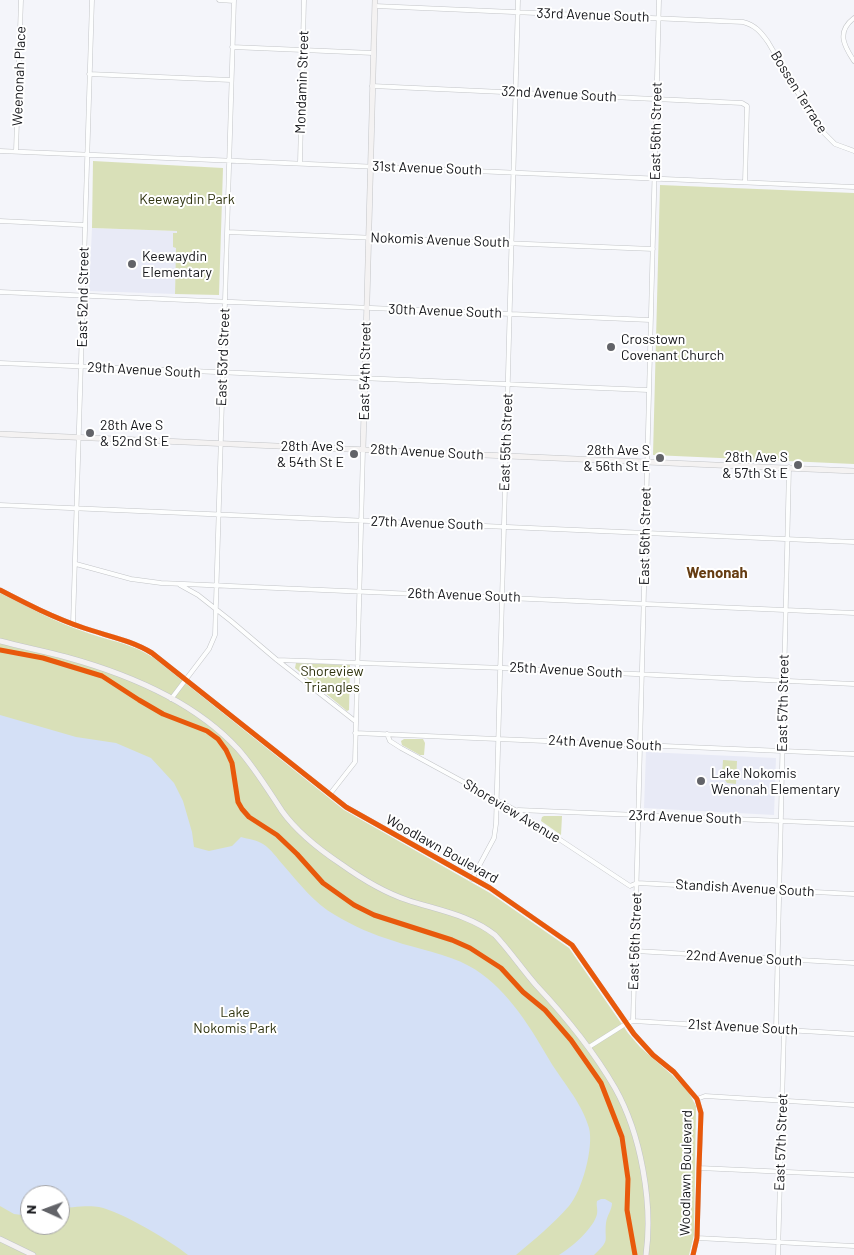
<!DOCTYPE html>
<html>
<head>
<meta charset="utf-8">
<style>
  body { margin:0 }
  #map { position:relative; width:854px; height:1255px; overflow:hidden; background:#f4f5fa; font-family:Barlow,sans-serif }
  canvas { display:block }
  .north { position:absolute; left:20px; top:1185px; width:50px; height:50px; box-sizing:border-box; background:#fff; border:1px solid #a1a1a3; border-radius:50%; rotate:272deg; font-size:14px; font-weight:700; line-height:20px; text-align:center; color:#141519 }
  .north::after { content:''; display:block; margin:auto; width:18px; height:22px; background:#626368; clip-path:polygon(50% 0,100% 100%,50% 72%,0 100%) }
</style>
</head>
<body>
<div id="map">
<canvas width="854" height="1255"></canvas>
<div class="north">N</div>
</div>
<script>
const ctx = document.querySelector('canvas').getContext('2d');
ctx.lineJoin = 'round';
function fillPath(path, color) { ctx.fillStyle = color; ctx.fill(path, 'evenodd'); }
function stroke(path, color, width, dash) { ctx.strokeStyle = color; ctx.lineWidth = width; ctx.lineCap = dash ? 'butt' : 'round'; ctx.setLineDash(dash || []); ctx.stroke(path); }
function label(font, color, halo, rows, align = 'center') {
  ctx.font = font + ' Barlow,sans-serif'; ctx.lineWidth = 4; ctx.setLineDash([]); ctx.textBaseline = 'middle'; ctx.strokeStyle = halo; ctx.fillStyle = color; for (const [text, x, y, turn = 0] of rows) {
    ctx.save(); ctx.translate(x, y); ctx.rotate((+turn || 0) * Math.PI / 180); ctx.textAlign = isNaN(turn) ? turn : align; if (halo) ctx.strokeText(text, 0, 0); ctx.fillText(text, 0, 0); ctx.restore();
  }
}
const built = new Path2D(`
  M92,228L177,231L175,294L89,291Z
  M646,752L776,758L774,815L644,808Z`);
const green = new Path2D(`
  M93,161L223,168L219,295L175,294L176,248L173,247V233H177V231L92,228Z
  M660,185L854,193V464L653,455Z
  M0,593C28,607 55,622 85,632C112,642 129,642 154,658L344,810L490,893L569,948L628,1033L640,1047L672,1075L688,1091L696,1106L694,1235L689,1255H0ZM30,1195H60V1225H30Z
  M296,663L350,665L349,710L347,711L295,668Z
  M404,739H423L425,743L424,755H420L402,745L401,741Z
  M723,760L737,761L736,784L727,783L722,775Z
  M544,816H562L561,835L541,821L542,817Z`);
const water = new Path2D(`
  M0,715L76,737L116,743L151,758L174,783L183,801L192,832L194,847L209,851L232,846L241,837C248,839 257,840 263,844C271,849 277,858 284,866C299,883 314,903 335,915C353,926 374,935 394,941C417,949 448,954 469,966C503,984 528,1023 547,1056C560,1079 582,1102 589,1128C594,1147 582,1191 569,1206C553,1224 534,1240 516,1255H188C171,1241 120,1211 99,1207C90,1205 69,1207 60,1209V1195H30V1216L14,1214L0,1206Z
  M605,1199L612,1203C612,1210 607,1215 606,1223C604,1242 611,1239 594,1255H559C571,1248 594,1228 597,1214C598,1209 596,1206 597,1201L601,1199Z`);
const street = new Path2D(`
  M219,0L234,1
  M375,6L743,22C755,25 761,32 768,42L818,127L835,144L854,151
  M854,18C836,32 844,46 854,61
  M232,47L373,53
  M89,74L231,80
  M372,86L742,103L747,106L745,182
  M0,151L854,187
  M16,151L21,0
  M300,163L304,0
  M0,221L84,225
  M227,232L653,249
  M0,292L650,320
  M0,363L648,390
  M0,505L854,542
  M76,564L131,579L161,583L854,613
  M180,585L198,595L231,621L277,660L355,721
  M0,590C27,604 54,618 84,628C107,636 131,640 152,653L346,807L490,888L572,945L634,1034L653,1055L674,1072L697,1099L701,1113L699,1168L697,1238L693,1255
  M73,624L92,0
  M277,660L504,668L854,684
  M171,699L209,649L215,635L234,0
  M355,733L854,754
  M387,734L390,741L401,748L515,810L630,886L637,883L854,894
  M330,794L355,762L363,449
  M518,810L854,824
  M472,879L494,838L496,824L518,0
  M635,951L854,963
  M633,1021L659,0
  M776,1029L789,467
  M589,1047L627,1023L633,1021L854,1034
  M697,1099L705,1096L854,1105
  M699,1168L854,1175
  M697,1238L854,1246
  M778,1255L784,1029`);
const secondary = new Path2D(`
  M0,434L854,471
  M363,449L375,0
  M0,641C22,647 44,651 66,657C128,674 194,701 238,749C255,768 268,790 282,811C297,832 320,850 341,864C362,879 383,892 407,900C437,910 470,915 495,935C510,951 522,969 536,985C566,1017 593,1050 615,1088C641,1134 653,1203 646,1255
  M0,1239L33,1255`);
const cycleway = new Path2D(`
  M0,590C27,604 54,618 84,628C107,636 131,640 152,653L346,807L490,888L572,945L634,1034L653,1055L674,1072L697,1099L701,1113L699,1168L697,1238L693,1255
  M0,650L43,658L102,676L139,700L163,714L207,731L218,739L226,750L232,763L238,802L242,809L249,817L277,835L297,854L323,883L354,905L374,915L452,940L470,948L501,968L523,992L545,1010L571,1040L601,1083L622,1137L628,1179L627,1210L635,1255`);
const markers = [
  [132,264,5,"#626368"],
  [611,347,5,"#626368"],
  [90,433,5,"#626368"],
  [354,454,5,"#626368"],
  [660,458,5,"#626368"],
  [798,465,5,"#626368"],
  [701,781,5,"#626368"]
];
const streetNames = [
  ["33rd Avenue South",593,15,2],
  ["Weenonah Place",19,76,-88],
  ["Mondamin Street",302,82,-88],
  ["Bossen Terrace",799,92,58],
  ["32nd Avenue South",559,94,3],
  ["East 56th Street",656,131,-89],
  ["31st Avenue South",427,168,2],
  ["Nokomis Avenue South",440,240,2],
  ["East 52nd Street",83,297,-89],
  ["30th Avenue South",445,311,2],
  ["East 53rd Street",223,357,-88],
  ["29th Avenue South",144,370,3],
  ["East 54th Street",365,371,-89],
  ["East 55th Street",506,442,-88],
  ["28th Avenue South",427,452,3],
  ["27th Avenue South",427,523,2],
  ["East 56th Street",645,536,-89],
  ["26th Avenue South",464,595,2],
  ["25th Avenue South",566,670,3],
  ["East 57th Street",783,703,-89],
  ["24th Avenue South",605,743,3],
  ["Shoreview Avenue",512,811,31],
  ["23rd Avenue South",685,817,2],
  ["Woodlawn Boulevard",442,849,29],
  ["Standish Avenue South",745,888,3],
  ["East 56th Street",635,941,-88],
  ["22nd Avenue South",744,958,3],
  ["21st Avenue South",743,1027,3],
  ["East 57th Street",781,1142,-88],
  ["Woodlawn Boulevard",686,1173,-89]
];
const parkNames = [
  ["Keewaydin Park",187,199],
  ["Shoreview",332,671],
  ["Triangles",332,687],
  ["Lake",235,1012],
  ["Nokomis Park",235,1028]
];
const poiNames = [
  ["Keewaydin",142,256],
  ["Elementary",142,272],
  ["Crosstown",621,339],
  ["Covenant Church",621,355],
  ["28th Ave S",100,425],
  ["& 52nd St E",100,441],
  ["28th Ave S",344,446,"right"],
  ["& 54th St E",344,462,"right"],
  ["28th Ave S",650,450,"right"],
  ["& 56th St E",650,466,"right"],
  ["28th Ave S",788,457,"right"],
  ["& 57th St E",788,473,"right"],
  ["Lake Nokomis",711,773],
  ["Wenonah Elementary",711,789]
];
const neighbourhoodNames = [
  ["Wenonah",717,573]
];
fillPath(built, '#e8eaf6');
fillPath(green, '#d9e0b8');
fillPath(water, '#d4e0f6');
stroke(street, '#c2c4c7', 5);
stroke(secondary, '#c2c4c7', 6);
stroke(street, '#fdfefe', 4);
stroke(secondary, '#f4f2f2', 5);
stroke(cycleway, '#e8590c', 5);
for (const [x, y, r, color] of markers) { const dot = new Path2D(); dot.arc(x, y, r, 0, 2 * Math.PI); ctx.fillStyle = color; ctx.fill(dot); stroke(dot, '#fff', 2); }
label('14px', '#141519', '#fff', streetNames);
label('14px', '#2f330f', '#fff', parkNames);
label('14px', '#141519', '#fff', poiNames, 'left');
label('bold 15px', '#653c11', '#fff', neighbourhoodNames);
</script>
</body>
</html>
